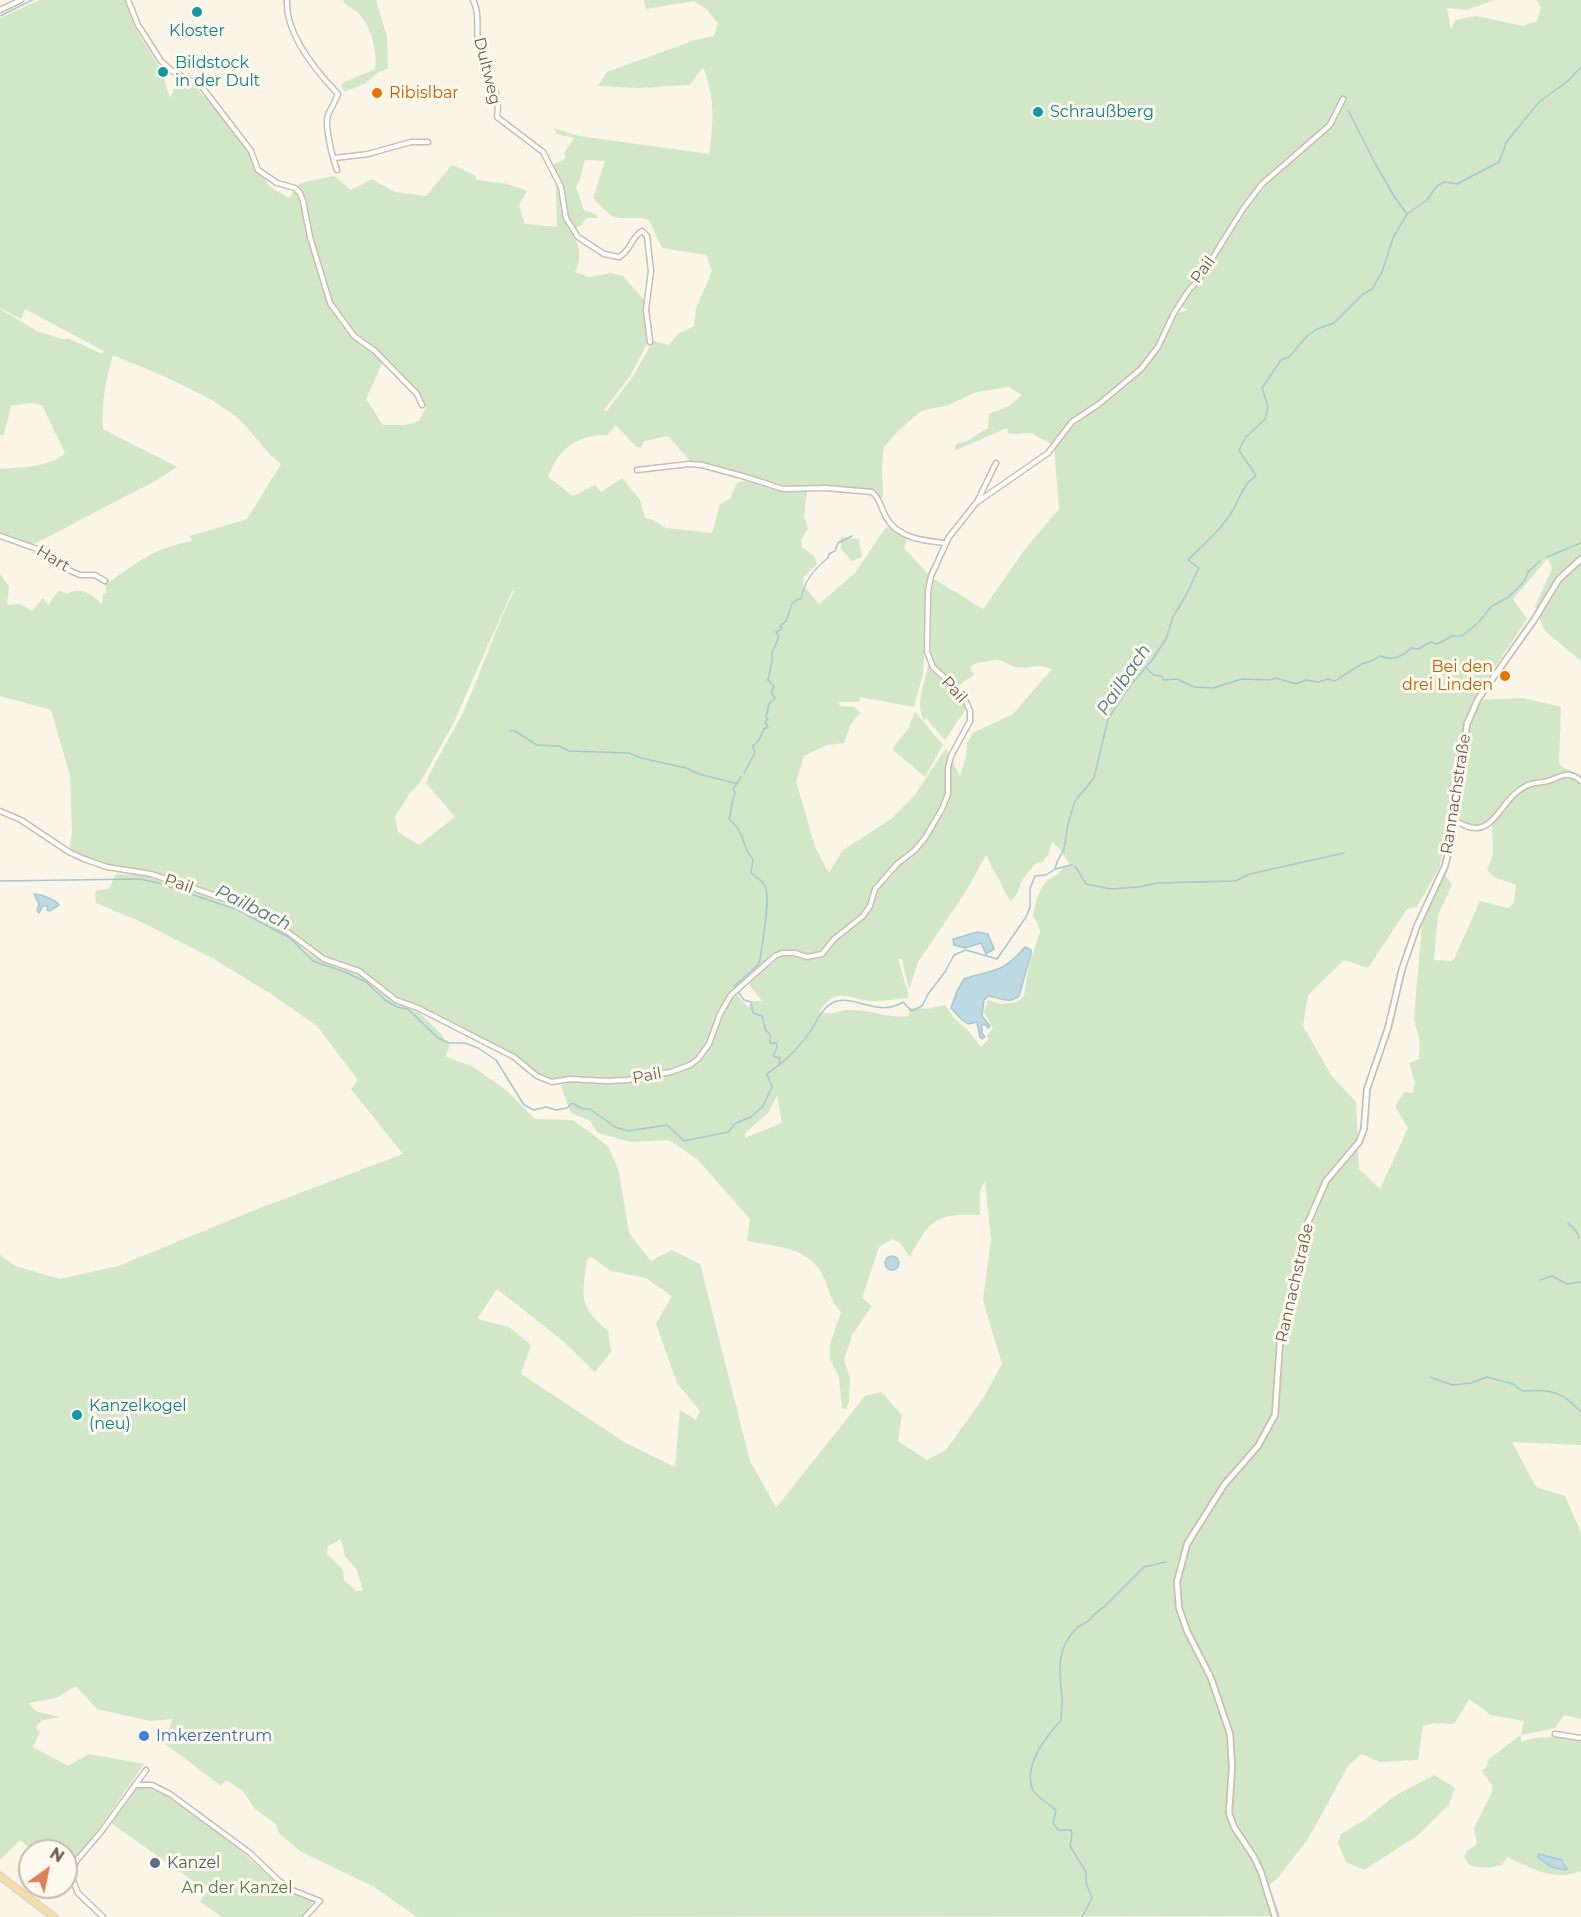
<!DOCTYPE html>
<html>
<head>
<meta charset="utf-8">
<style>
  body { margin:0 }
  #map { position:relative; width:1581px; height:1917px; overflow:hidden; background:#faf5e7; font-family:Montserrat,sans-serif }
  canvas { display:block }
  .north { position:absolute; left:18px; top:1839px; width:60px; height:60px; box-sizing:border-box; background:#fdf9ed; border:2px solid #c5bbad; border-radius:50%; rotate:33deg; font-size:16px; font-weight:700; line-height:24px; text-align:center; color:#725e4e }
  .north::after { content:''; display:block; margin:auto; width:21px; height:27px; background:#d98158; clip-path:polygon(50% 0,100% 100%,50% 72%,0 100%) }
</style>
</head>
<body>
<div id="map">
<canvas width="1581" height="1917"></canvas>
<div class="north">N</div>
</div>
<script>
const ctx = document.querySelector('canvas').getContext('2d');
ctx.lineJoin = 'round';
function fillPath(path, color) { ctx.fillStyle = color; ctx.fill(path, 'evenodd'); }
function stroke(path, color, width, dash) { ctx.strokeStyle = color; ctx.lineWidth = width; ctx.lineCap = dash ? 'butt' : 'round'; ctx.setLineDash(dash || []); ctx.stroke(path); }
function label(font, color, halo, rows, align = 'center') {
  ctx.font = font + ' Montserrat,sans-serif'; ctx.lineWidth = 6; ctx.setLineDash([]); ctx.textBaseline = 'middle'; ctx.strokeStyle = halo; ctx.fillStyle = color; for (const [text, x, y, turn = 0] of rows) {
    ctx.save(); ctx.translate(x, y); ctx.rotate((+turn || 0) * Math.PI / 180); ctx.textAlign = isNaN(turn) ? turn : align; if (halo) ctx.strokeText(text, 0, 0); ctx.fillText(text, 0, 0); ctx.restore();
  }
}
const green = new Path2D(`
  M40,0H125L137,31L161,69L170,98L178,79L196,88L216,109L246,149L270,187L289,198L300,183L334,176L351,190L372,179L395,192L426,196L452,165L476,176V180L508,184L527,191L519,205L525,224L557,227L556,188L558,185L550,167L566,158L564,153L574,138L557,134L554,128L579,136L709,154C714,122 715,97 703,67L690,85L639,88L598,86L607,72L695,40L714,36L718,23L706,9L694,1L646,9L644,0H1495L1466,10L1447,8L1451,30L1455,20L1476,16L1523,26L1537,21L1541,7L1536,0H1581V661L1544,630L1535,606L1552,569L1548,558L1513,599L1527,619L1473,700L1523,698L1561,707L1559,763L1564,768L1581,775V1445L1512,1442L1536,1487L1565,1496L1581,1533V1719L1564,1715L1555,1728L1521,1735V1742L1534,1738L1551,1737L1581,1741V1871C1554,1882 1531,1868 1507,1857L1502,1865C1489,1868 1481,1869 1469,1865L1464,1857L1467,1851L1477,1844L1474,1828L1492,1792V1785L1481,1770L1485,1769L1490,1758L1521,1735L1524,1721L1491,1715L1469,1699L1454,1724L1433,1723L1423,1726L1418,1760L1380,1762L1361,1754L1348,1766L1308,1839L1276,1880L1269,1885L1280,1916L417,1917L374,1887L300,1851L279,1833L276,1824L255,1809L243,1791L226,1780L221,1786L163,1742L173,1719L150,1721L97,1709L76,1686L56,1698L29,1703L35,1711L60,1717L43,1720L37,1725L36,1729L40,1732L33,1747L68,1766L89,1754L144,1764L82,1853L66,1870V1851H33L20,1840L0,1860V1255L15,1266L60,1279L118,1266L260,1208L403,1154L351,1089L358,1080L317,1026L271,994L214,959L139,921L96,903L95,891L109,889L116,874L149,876L242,908L288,934L307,952L319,959L360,975L393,1002L420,1013L439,1032L450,1046L445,1056L473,1067L506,1090L535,1119L573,1120L608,1146L619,1172L629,1233L651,1261L672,1250L700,1264L750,1461L776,1508L865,1396L881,1392L902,1415L898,1441L927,1460L946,1450L984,1397L1002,1364L983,1300L991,1240L985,1181L980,1191V1215C936,1213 930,1219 910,1257L900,1243L892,1239L879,1247L862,1298L872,1306L852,1335L844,1360L850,1378L849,1401L846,1409L842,1408L839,1377L830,1359V1344L841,1312C830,1301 829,1287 822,1274C807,1246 775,1247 747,1241L750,1219L697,1159L669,1140L631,1142L598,1133L589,1120L571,1113L561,1086L571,1080L622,1083L677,1074L699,1062V1059L684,1068L671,1072L627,1080L606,1081L570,1079L557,1082L545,1080L531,1072L514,1057L418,1008L396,1000L359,971L324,959L285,930L240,904L151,874L107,867L69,852L72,832L70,775L51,710L0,696V574L9,586L7,605L20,604L32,611L43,598L48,605L59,590L67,594C80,586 93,594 102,605L103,594L107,592L105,585C137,563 153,548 192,541L190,536L247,519L281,464C262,450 251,428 234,415C201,390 151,371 113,355C106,378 101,404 103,429L177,467L157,480L36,543L30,544L0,535V469C20,467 50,468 65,453L42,405L29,403L11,406L4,434L0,436V309L37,331L62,339H70L102,354L104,351L25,309L21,319L0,308V18ZM585,160L605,161L593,198C599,203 607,214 615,217C625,220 637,216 649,220L662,248L706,255L712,271L696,309L694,326L678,334L669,345L653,341L632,378L606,412L604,410L630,376L649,340L644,318V300L623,276L611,273L589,277L575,272C583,258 579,244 571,230L582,225L586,218H597V215L584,210L576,187C584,174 580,172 585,160ZM1268,176L1267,184L1237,217L1239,221L1237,222L1202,279L1191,290L1181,306L1188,310L1175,314C1168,328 1163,343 1153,356C1132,384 1101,400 1074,422C1065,429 1062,440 1054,448L1059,509L1026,548L983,609L934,579L931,593V658C936,668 949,683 959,685L974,675L970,667L978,662C985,663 990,660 997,660C1003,660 1009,665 1015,667C1030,670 1036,662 1052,669L1013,714L973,733L967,743L966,757L960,776L946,748L914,796L891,819L843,850L829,873L815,847L796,781L804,756L827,745L844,743L850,725L860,713L855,707L840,706L839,702H859L860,697L914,707L923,674L929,575L904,548L908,536L886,527L855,573L819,604L803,585L804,577L817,564L814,556L802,547L801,540L808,529L804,516L807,491L778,490L749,479L737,483L730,499L720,504L712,533L666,528L653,520L645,518L640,500L622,478L601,492L595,485L573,496L548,477C557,450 578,434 607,435L616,425L635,446L641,448L644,441L668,436L691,462L712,464L779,486L875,490L880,498L883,497L882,464L884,447L900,429L921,411L949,405L976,392L1009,387L1022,395L1009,406L989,414L988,428L967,441L956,444L954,451L1007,428L1009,434L1031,433L1053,445L1065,427L1073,420L1118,387L1139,368L1158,344L1176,309V303L1179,304L1189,287L1199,278L1236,216L1259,184ZM384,359L417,393L426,407L419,421L406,425H383L366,399ZM512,591H514C495,629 482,670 465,708C453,734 437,756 426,783L455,817L419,845L398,832L395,817L409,794L421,781L454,722ZM1450,815C1472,824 1472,833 1494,816L1492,828L1493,855L1487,870L1494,877L1516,885L1514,903L1508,908L1480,901L1454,959L1451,961L1434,960L1438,915L1452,885L1445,874L1422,924L1414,1018L1420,1043L1419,1059L1409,1063L1415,1083L1413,1093L1404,1092L1395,1106L1408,1128L1380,1189L1359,1169L1356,1102L1331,1075L1303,1026L1308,995L1344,960L1368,968L1407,909L1417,907L1439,868L1451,822L1448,819ZM1052,842L1059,848L1071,867L1063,868C1059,875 1054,876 1048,880C1038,889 1035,904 1033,916L1038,924L1040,932L1029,965L1024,996L1018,1002L1001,1004L988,1000L984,1012L993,1028L987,1035L988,1040L981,1047L968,1030L954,1018L945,1005L927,1009L908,1008L909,1016C889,1019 872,1010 852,1010C837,1009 837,1016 819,1012C836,987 845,997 869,1001C881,1002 895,999 907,998L909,996L898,959H902L909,990L918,962L966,891L986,855L1010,901C1019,895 1018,888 1023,879C1027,873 1032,867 1037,862L1042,863L1048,855ZM782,953H794L807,958L791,955L776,957L747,982L762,1001H752L748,1007L735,993L726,1006L710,1044C721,1009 728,997 755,972C763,964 771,957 782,953ZM777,1095L782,1123L745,1138V1133L768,1113ZM591,1257L611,1271L646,1278L672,1296L656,1324L677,1383L700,1411L696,1420L680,1410L675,1467L626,1443L521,1374L531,1345L509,1327L477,1319L497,1289L563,1341L595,1372L611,1352L608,1331C578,1306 582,1296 587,1260ZM341,1539L345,1556L357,1570L363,1591H356L344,1580L343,1570L327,1554L328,1546ZM1539,1854L1562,1860L1565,1862L1567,1869L1565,1870C1554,1868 1546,1865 1538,1856Z
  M343,0H376L387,36L388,68L377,73L366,83L344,92L341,84L375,69C378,51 371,25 357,12C351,7 346,7 343,0Z
  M841,537L859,539L862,557L852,561L841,549Z
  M928,664L960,694L968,706L945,740L926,718L924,721C914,704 926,683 928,664Z
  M915,712L943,745L925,777L892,749L908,729Z
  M1434,1775L1455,1788L1449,1805L1417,1836L1364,1870L1346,1862L1338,1843L1341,1834L1366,1819L1393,1797Z
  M146,1787L166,1795L228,1839L273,1880L291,1891L314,1900L302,1917H222L200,1902L207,1891L111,1823L136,1788Z`);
const water = new Path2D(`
  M34,894C41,894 56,900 59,905L50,911L47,910L48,906H43L39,913L37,911L39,904Z
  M978,932L988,934L994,949L986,954L981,943L965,948L954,945L953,939Z
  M1025,947L1031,950V954L1019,996C1009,1005 999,997 988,996L984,1000L982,1016L990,1026L988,1028L986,1025L982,1024V1033L985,1037L982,1039L980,1037L977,1022L968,1024L961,1019L951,1008L957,991L964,979C994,969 1002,974 1025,947Z
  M885 1263a7 7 0 1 1 14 0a7 7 0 1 1-14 0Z
  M1539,1854L1562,1860L1567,1869L1566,1870L1551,1867L1538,1857Z`);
const stream = new Path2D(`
  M0,16L32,0
  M1348,110L1376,165L1394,196L1406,213
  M1547,557L1581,543
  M1146,668L1154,675L1161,676L1164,680L1177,679L1194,687L1213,688L1242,679L1270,680L1276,678L1296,684L1306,680L1318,682L1328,679L1335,681C1341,677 1356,667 1362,664C1369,662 1373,661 1380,656C1393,661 1402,657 1411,648L1418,649L1431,642L1437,644L1452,636H1462L1478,623L1492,606L1507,598L1517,589L1525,580L1528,572L1540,561
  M510,731H515L537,745L559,746L569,751L629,753L641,758L686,768L699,774L735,783
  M744,773L755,753L753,746L759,740L764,729L768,727L765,722L768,719L766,717L769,704L775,698L771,692L774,687L768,680L772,661V653L779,637L776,632L782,629L780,626L786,621L792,604L798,599H801C804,581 814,569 828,558L829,554L835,551L838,543L852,536
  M1075,866L1086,884L1111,889L1139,887L1157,883L1235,881L1250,874L1344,853
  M1055,869L1072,865
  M0,881L140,879L158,883L238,910L290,938L313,961L345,972L366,982L385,1000L397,1007L408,1009L438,1038L449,1043H465L478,1048L496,1060L524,1105L534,1110L546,1107L556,1110L567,1108L572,1103L583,1109H590L615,1127L628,1131L667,1125L684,1141L728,1132L736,1123L751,1117L763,1106L772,1087L767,1074C774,1068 783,1063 789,1056C796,1050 802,1042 808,1035C816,1024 821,1008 834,1002C854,994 878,1018 903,1002L912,1011L922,1006L928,994L945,972L954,955L966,950L997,959L1026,917L1030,907V889L1035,876L1046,875L1055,869L1057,862L1064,849L1068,824L1075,801L1094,778L1108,719L1130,686L1152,660L1166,639L1173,617L1186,595L1199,568L1188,560C1203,545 1222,529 1233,510C1239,499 1244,483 1256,476C1251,466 1244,460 1239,450L1245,438L1265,419L1268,407L1262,388L1281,360L1289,357L1307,336L1317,329L1334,323L1363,294L1372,289L1382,272L1393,238L1407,214L1426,201L1437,186L1444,182L1457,184L1499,162L1507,141L1539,102L1568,81L1581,67
  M735,988L734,986L757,966L760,960C762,945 771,897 765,886C762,880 756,877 751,873L753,859C740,845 747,834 729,819C732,810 731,801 735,793L733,789L741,777
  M738,992L744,1000L751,1002L753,1013L762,1016L766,1031L770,1034V1043H776L777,1047L773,1056L780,1058L779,1063
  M1568,1223L1576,1231L1579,1238
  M1540,1280L1552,1276L1567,1284L1581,1282
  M1430,1377L1452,1385L1471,1383L1487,1377L1513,1384L1522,1391C1550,1389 1562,1391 1581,1412
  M1082,1917L1092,1898L1086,1883V1872L1070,1846L1072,1835L1071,1830H1058L1053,1823L1056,1810C1051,1806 1033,1794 1032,1788C1024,1764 1046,1737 1061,1720C1061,1713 1063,1704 1062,1697C1059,1670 1056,1647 1078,1627C1080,1626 1085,1623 1087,1622C1093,1617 1096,1611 1104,1607L1144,1567L1166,1562`);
const minor = new Path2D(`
  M128,0L138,25L161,61L172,71L202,87L251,151L258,170L277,183L295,188L300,193L303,201L310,237L330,303L354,336L375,351L417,394L422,405
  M287,0C285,34 316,71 338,94C335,102 331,108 328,115C324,126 333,159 337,170
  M473,0C480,13 476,28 478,42C483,67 502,90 497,117L543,152L561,187L566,218L578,237L604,254L619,257C631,251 631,237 642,231L647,236L651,271L646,309L650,342
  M0,10L21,0
  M335,158L368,154L411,142H428
  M637,470L689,464L702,465L746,477L783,489L826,488L872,492C880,498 881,508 886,517C897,538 924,541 945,543
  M978,500L996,463
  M0,536L46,552L59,566L80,575H95L105,581
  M0,811L21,820L69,852L84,859L107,867L151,874L240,904L285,930L324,959L359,971L396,1000L418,1008L514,1057L537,1076L552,1082L570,1079L606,1081L627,1080L671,1072L690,1065L698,1059L709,1044L720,1014L731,995L775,956L782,953H795L807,957L822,954L834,939L863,916L870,906L875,889L897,864L915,850L925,838L942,809L948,794V768L951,756L970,721V711L963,695L933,667L927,652L928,591L931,576L949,537L976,503L1048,453L1072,422L1099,404L1141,369L1158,347L1174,313L1189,290L1200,278L1243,209L1262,184L1330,125L1343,99
  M1453,819C1495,848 1496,799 1528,785C1535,782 1544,783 1551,780C1564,775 1569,771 1581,781
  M1555,1734L1581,1738
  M135,1785H152L170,1794L250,1853L279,1881L292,1890L320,1901L305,1917
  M103,1917L78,1893L72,1878V1870L77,1860L101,1832L146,1770`);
const tertiary = new Path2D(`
  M1275,1917L1261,1872L1254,1857L1234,1827L1229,1813L1232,1767L1230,1734L1211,1678L1187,1631L1179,1608L1177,1582L1187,1544L1224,1485L1258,1446L1275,1415L1280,1341L1286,1316L1294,1296L1307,1225L1326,1181L1359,1142L1364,1129L1367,1089L1388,1028L1402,969L1417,926L1445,866L1448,854L1467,724L1478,699L1534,620L1559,579L1581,559`);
const primary = new Path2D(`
  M0,1876L54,1917`);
const markers = [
  [197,12,6,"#0f9aa8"],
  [163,72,6,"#0f9aa8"],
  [377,93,6,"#e8710a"],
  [1038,112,6,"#0f9aa8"],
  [1505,676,6,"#e8710a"],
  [77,1415,6,"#0f9aa8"],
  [144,1736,6,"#3f7fe0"],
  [155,1863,6,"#5c6f8a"]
];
const cultureNames = [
  ["Kloster",197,31,"center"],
  ["Bildstock",175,63],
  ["in der Dult",175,81],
  ["Schraußberg",1050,112],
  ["Kanzelkogel",89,1406],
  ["(neu)",89,1424]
];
const streetNames = [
  ["Dultweg",487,71,76],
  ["Pail",1203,270,-54],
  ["Hart",53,559,31],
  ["Pail",954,690,48],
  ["Rannachstraße",1456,794,-81],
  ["Pail",179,884,19],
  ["Pail",647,1076,-10],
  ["Rannachstraße",1295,1283,-77]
];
const foodNames = [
  ["Ribislbar",389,93],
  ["Bei den",1493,667,"right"],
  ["drei Linden",1493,685,"right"]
];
const shopNames = [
  ["Imkerzentrum",156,1736]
];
const serviceNames = [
  ["Kanzel",167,1863]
];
const parkNames = [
  ["An der Kanzel",237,1888]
];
const waterNames = [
  ["Pailbach",1124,680,-56],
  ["Pailbach",253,908,26]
];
fillPath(green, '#d1e7c7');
fillPath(water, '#bdd9e2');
stroke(water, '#a5c7d3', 1.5);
stroke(stream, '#a5c7d3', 1.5);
stroke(minor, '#cbbeae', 7);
stroke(tertiary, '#cbbeae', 8);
stroke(primary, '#dad5d1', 9);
stroke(minor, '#fff', 4);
stroke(tertiary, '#fff', 4.5);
stroke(primary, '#f3dea6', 6);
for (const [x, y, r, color] of markers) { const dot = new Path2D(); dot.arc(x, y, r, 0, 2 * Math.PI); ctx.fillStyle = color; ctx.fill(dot); stroke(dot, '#fdf9ed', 2); }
label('16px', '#0d838f', '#fdf9ed', cultureNames, 'left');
label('16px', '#725e4e', '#fdf9ed', streetNames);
label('16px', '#c56008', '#fdf9ed', foodNames, 'left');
label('16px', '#366cbe', '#fdf9ed', shopNames, 'left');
label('16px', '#4e5e75', '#fdf9ed', serviceNames, 'left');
label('16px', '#547c4a', '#fdf9ed', parkNames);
label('italic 18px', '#4d798a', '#fdf9ed', waterNames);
</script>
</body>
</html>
